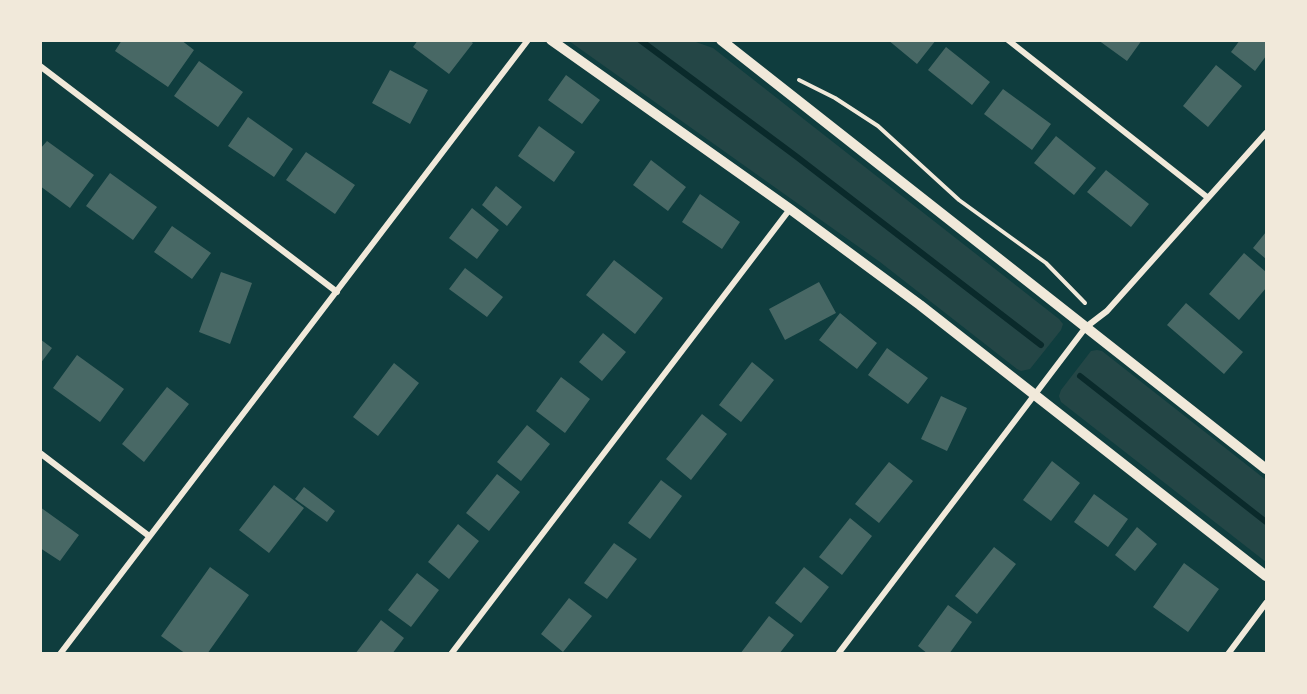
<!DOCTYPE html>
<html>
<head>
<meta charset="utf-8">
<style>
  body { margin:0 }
  #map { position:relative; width:1307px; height:694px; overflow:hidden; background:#0f3d3e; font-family:"DejaVu Sans",sans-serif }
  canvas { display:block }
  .frame { position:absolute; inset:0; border:42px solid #f1e9da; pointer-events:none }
</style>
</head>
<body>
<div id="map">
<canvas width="1307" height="694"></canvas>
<div class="frame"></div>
</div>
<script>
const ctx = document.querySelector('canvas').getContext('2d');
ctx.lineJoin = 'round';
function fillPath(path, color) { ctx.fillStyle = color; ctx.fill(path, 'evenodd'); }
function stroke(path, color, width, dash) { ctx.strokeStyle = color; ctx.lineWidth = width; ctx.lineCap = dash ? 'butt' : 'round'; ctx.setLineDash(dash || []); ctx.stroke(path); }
const green = new Path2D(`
  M569,41H693L713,48L1059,319L1063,324L1061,330L1030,369L1021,371L1017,369L880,262Z
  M1097,350L1102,351L1266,480V562L1061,402L1059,396L1061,390L1091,351Z`);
const stream = new Path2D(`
  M640,40L797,157L1041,345
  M1080,376L1266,522`);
const building = new Path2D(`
  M122,40H181L194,50L168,87L115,51Z
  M418,40H469L473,43L449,74L413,47Z
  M888,40H936L917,64Z
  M1098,40H1142L1127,61Z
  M1240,40H1266V56L1255,71L1231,52Z
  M946,47L990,82L972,105L928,70Z
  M199,61L243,92L218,127L174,96Z
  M1216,65L1242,86L1208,127L1183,106Z
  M390,70L428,90L410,124L372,103Z
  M566,75L600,100L582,124L548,100Z
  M1003,89L1051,124L1032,150L984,114Z
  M248,117L293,149L274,177L228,146Z
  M539,126L575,152L554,182L518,156Z
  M1056,136L1096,168L1074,195L1034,163Z
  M47,141L94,175L70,208L40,186V149Z
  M306,152L355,185L335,214L286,180Z
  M651,160L686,187L668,211L633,185Z
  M1106,170L1149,204L1131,227L1087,192Z
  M110,173L157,207L133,240L86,206Z
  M496,186L522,207L507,226L482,205Z
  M700,194L740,222L722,249L682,222Z
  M472,208L499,230L477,259L449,238Z
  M172,226L211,253L192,279L154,252Z
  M1266,232V259L1253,248Z
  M1244,253L1266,272V288L1239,320L1209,294Z
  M614,260L663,298L635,334L586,295Z
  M465,268L503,297L487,317L449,289Z
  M221,272L252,283L230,344L199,332Z
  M819,282L836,313L785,340L769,309Z
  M1186,303L1243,352L1224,374L1167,325Z
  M840,313L877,343L857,369L819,340Z
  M603,333L626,352L602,381L579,362Z
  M40,339L52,348L40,364Z
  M887,348L928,378L908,404L868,375Z
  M77,355L124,389L100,422L53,388Z
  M752,362L774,380L741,422L719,405Z
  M394,363L419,383L378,436L353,417Z
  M561,377L590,399L565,433L536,411Z
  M167,387L189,404L144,462L122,444Z
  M941,396L967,408L947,451L921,439Z
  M702,414L727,434L691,480L666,459Z
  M527,425L550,444L521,481L497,462Z
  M1052,461L1080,483L1051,521L1023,500Z
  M889,462L913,481L879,523L855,504Z
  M497,474L520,492L489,531L466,513Z
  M661,480L682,496L650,539L628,523Z
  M274,485L304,508L269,553L239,530Z
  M304,487L335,511L327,522L295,499Z
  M1094,494L1128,519L1108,547L1074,522Z
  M40,507L79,535L60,561L40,548Z
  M850,518L872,536L842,575L819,557Z
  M458,524L479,541L449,579L428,562Z
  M1137,527L1157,544L1135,571L1115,555Z
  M614,543L637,559L607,599L584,583Z
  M994,547L1016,564L977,614L955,596Z
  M1184,563L1219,589L1188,632L1153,607Z
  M210,567L249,595L207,654H186L161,636Z
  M804,567L829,587L801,623L775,603Z
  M417,573L439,590L411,627L388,610Z
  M569,598L592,616L563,652L541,634Z
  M948,605L972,622L949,654H928L918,646Z
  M769,616L794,635L779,654H740Z
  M381,620L404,638L392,654H355Z`);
const path = new Path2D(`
  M799,80L835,98L878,126L959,200L1046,263L1085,303`);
const minor = new Path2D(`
  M1008,40L1207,197
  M40,66L337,292
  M40,453L149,536
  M60,654L528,40
  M451,654L790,209
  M838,654L1086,327L1107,311L1266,133
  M1228,654L1266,603`);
const tertiary = new Path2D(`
  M551,40L790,209L920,305L1266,576
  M721,40L1266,469`);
fillPath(green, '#244646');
stroke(stream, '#0a2a2b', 6);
fillPath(building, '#486865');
stroke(path, '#f1e9da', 4);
stroke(minor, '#f1e9da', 6);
stroke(tertiary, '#f1e9da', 10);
</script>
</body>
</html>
